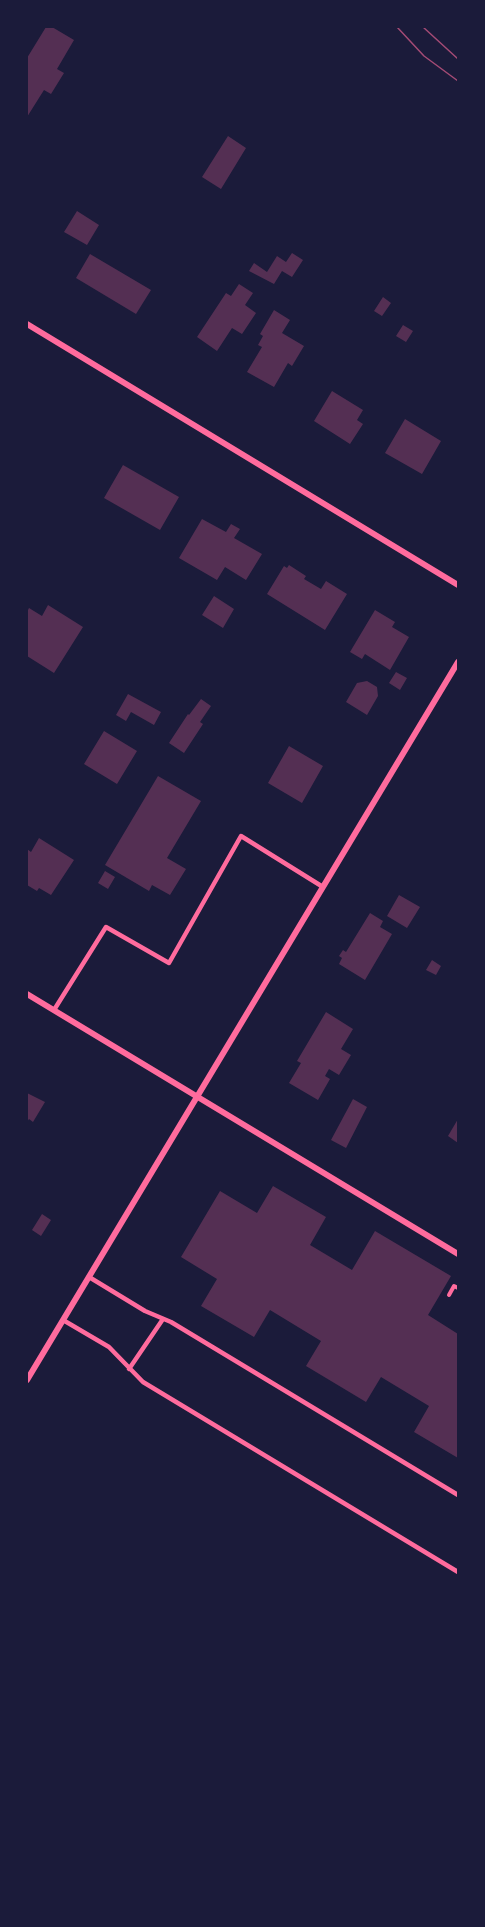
<!DOCTYPE html>
<html>
<head>
<meta charset="utf-8">
<style>
  body { margin:0 }
  #map { position:relative; width:485px; height:1927px; overflow:hidden; background:#1b1b3a; font-family:"Nunito Sans",sans-serif }
  canvas { display:block }
  .frame { position:absolute; inset:0; border:28px solid #1b1b3a; pointer-events:none }
</style>
</head>
<body>
<div id="map">
<canvas width="485" height="1927"></canvas>
<div class="frame"></div>
</div>
<script>
const ctx = document.querySelector('canvas').getContext('2d');
ctx.lineJoin = 'round';
function fillPath(path, color) { ctx.fillStyle = color; ctx.fill(path, 'evenodd'); }
function stroke(path, color, width, dash) { ctx.strokeStyle = color; ctx.lineWidth = width; ctx.lineCap = dash ? 'butt' : 'round'; ctx.setLineDash(dash || []); ctx.stroke(path); }
const building = new Path2D(`
  M46,27H52L74,40L57,69L64,73L51,94L44,90L27,117V58Z
  M228,136L246,148L221,189L202,177Z
  M77,211L99,225L87,245L64,232Z
  M292,253L303,260L292,277L282,271L274,284L249,271L254,263L267,272L277,256L286,262Z
  M90,254L151,290L136,314L76,278Z
  M239,284L253,293L245,305L256,313L242,334L232,328L217,351L197,337L226,293L231,296Z
  M383,297L391,303L382,316L374,311Z
  M274,310L290,320L282,333L304,346L292,366L288,363L274,387L247,372L262,347L258,345L263,336L260,334Z
  M403,325L413,331L406,342L396,336Z
  M332,391L363,410L357,420L363,424L350,444L314,421Z
  M405,419L441,441L422,474L385,453Z
  M123,465L179,497L160,530L104,498Z
  M202,519L226,532L231,524L240,529L234,538L262,554L246,580L225,567L217,580L179,558Z
  M289,565L306,576L304,579L321,589L326,581L347,594L325,630L267,594L284,566L287,568Z
  M214,596L234,609L223,628L202,615Z
  M48,605L83,627L54,673L27,656V612L29,608L42,616Z
  M375,610L395,622L392,627L409,637L390,670L365,654L362,659L350,652Z
  M396,672L407,678L400,690L389,683Z
  M367,681L377,687L378,696L367,715L346,702L357,683Z
  M128,694L161,712L154,725L131,712L126,721L116,715Z
  M201,699L211,706L200,722L203,724L184,753L169,743L188,714L189,715Z
  M104,731L137,751L117,784L84,764Z
  M289,746L323,766L302,803L268,783Z
  M158,776L201,801L167,858L186,869L170,895L152,885L149,891L105,865Z
  M39,838L74,860L51,895L39,888L37,891L27,885V849L31,852Z
  M105,871L115,877L108,889L98,883Z
  M399,895L420,907L407,928L387,916Z
  M370,913L383,921L380,927L392,934L365,980L339,964L342,958L339,956L343,950L346,952Z
  M432,960L441,966L436,975L426,970Z
  M326,1012L353,1029L341,1049L351,1055L339,1075L329,1069L325,1076L330,1079L318,1100L289,1083L301,1063L297,1061Z
  M27,1093L45,1102L33,1122L29,1119L27,1122Z
  M353,1099L367,1107L346,1148L331,1140Z
  M458,1119V1143L448,1136Z
  M273,1186L326,1217L310,1245L352,1270L375,1231L451,1276L428,1315L458,1334V1458L414,1432L429,1406L381,1377L366,1402L306,1366L321,1341L270,1310L254,1337L201,1306L217,1279L181,1257L220,1191L257,1213Z
  M42,1214L51,1220L41,1236L32,1230Z`);
const path = new Path2D(`
  M449,1295L454,1286L458,1288`);
const service = new Path2D(`
  M54,1010L106,927L169,963L241,836L323,887
  M89,1277L145,1311L171,1322L458,1495
  M63,1320L109,1347L143,1382L458,1572
  M129,1369L163,1319`);
const minor = new Path2D(`
  M27,324L458,585
  M27,994L458,1254
  M27,1380L458,662`);
const tram = new Path2D(`
  M397,27L424,56L458,81
  M423,27L458,59`);
fillPath(building, '#542f53');
stroke(path, '#ff6b9d', 4);
stroke(service, '#ff6b9d', 4.5);
stroke(minor, '#ff6b9d', 6);
stroke(tram, '#a44b75', 1.5);
</script>
</body>
</html>
